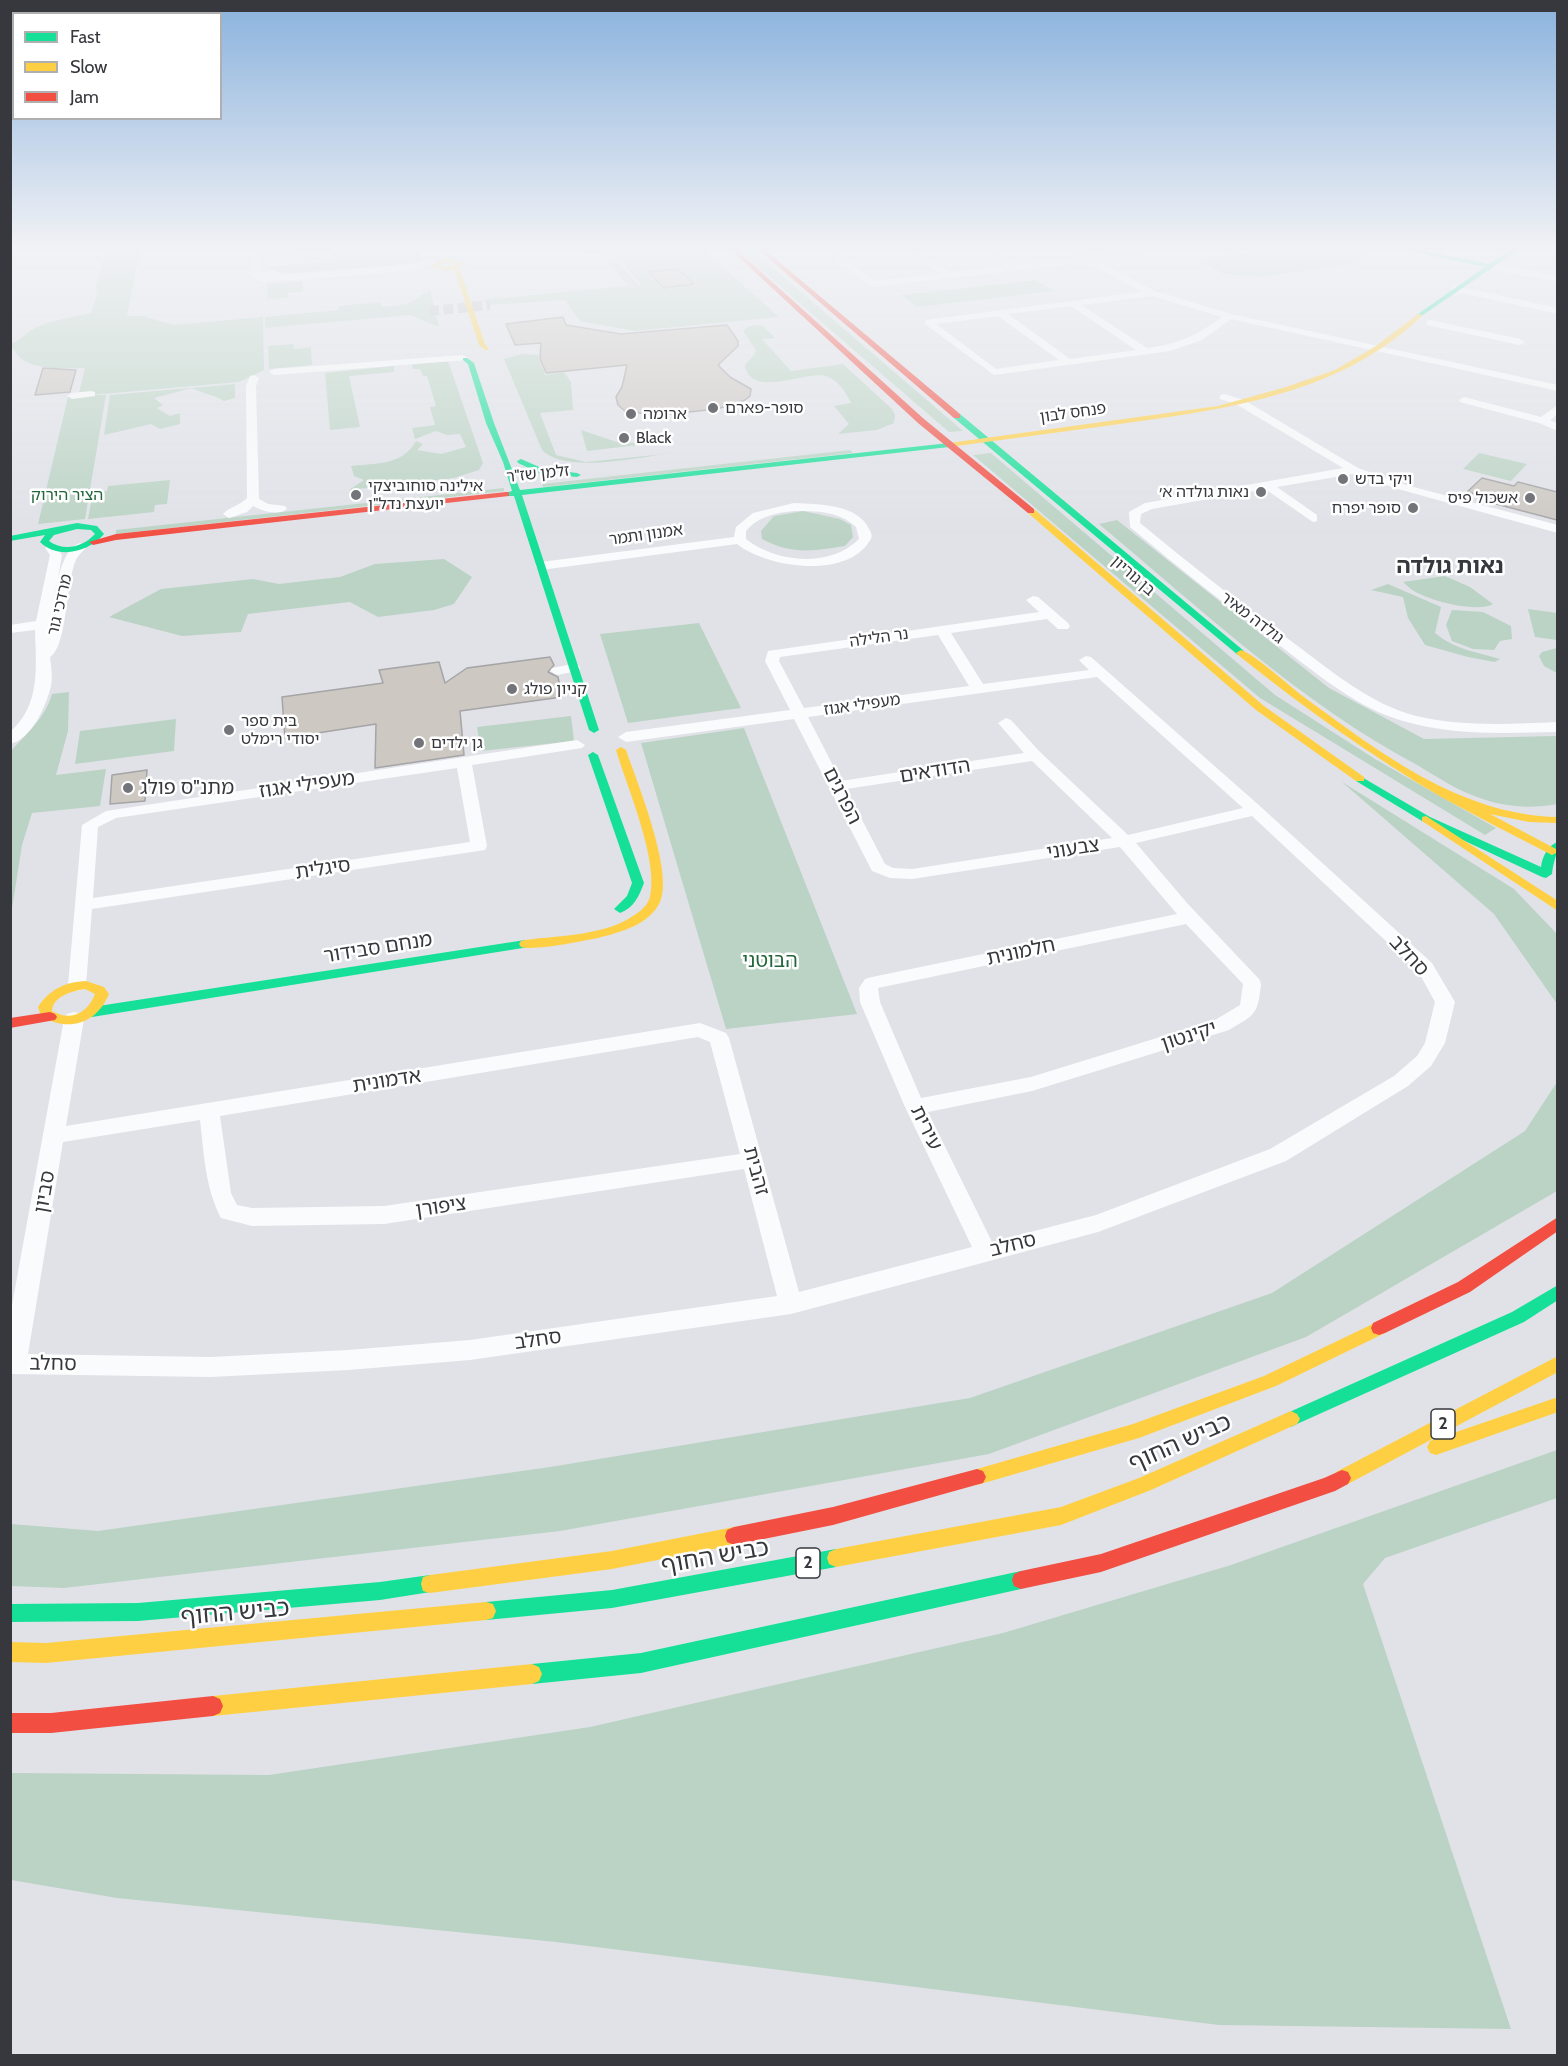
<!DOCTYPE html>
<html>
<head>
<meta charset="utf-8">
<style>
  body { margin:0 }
  #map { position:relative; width:1568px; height:2066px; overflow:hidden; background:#e0e2e8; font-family:Cabin,sans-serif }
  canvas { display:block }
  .frame { position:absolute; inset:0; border:12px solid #37383d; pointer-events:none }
  .legend { position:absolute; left:12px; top:12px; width:210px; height:108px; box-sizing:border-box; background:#fff; border:2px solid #afafb1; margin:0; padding:8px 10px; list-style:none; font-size:18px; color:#37383d }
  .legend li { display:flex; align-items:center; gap:12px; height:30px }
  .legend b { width:30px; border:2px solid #afafb1 }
</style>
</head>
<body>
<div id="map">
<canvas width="1568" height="2066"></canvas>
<div class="frame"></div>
<ul class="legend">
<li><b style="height:8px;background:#16e098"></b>Fast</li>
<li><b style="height:8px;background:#ffcf43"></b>Slow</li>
<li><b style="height:8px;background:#f24e42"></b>Jam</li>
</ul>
</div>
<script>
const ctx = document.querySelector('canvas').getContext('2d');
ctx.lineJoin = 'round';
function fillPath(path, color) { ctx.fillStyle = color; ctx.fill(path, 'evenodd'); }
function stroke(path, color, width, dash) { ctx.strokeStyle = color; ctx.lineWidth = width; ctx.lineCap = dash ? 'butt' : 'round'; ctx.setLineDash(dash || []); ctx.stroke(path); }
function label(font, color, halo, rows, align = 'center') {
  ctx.font = font + ' Cabin,"Noto Sans Hebrew",sans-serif'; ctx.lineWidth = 5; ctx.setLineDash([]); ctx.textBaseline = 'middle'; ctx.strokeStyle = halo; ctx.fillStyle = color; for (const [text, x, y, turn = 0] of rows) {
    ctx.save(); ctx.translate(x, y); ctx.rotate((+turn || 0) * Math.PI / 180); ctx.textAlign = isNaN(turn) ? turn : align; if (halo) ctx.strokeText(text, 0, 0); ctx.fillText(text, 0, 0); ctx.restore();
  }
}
const green = new Path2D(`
  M105,250H140L127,316H143L173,325L263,317L264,370L239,382L91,395H106L85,519L38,524L68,397H78L85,368C64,368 24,372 14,349H11V343C20,342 26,332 35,328C53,320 72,317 91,313L98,291H95Z
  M263,250H419L423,263L294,273L276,272L266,267L333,261L332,252L263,257Z
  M582,250H607L639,285L641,284L609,250H704L779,317L635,331L580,321L565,300L488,305L484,300L634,285H627L602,254H584Z
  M738,250H752L963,431L949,432Z
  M1277,250H1353L1365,256L1356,264L1258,277L1224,274L1194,260Z
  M1036,280L1054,291L917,307L902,295Z
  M302,281L303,291L287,293L288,298L267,299V284Z
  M430,290L439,327L410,315L265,328V317L339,310L338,306L380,302L382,307L407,304Z
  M758,325L763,326L775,338L762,339L791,371L843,364L892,409L895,415L894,423L877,430L838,434L849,424L834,406L851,403C845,391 839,381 826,376C807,370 750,400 745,365L755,354L756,350L743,331L749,326Z
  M293,344L294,349L311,347L312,365L269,369L268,346Z
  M522,354L538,355L545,375L564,372L571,382L573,410L540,413L556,455L586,462L675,453C643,456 565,475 542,450L504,359Z
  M448,361L483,463L479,470L454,478L349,490L364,480L354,476L351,466C376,463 402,466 416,441L423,444L417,450L441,454L466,447L460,434L447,435L436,431L415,439L412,428L435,425L430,407L436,406L427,376H423L420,369H413L412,364Z
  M394,366V372L349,376L360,427L330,430L325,373Z
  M235,384V398L224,401C213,394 203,394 192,388L154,398L163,405L157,408L170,416L180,413V424L160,429L151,424L104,435L110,395Z
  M581,430L617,442L647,444L587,451Z
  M850,450L853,453L543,487L542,484Z
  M991,453L1275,695L1375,759L1496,828L1485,835L1260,698L973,455Z
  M1479,453L1527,464L1511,481L1463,469Z
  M170,480L167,504L155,505L154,512L88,519L93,492L107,491L108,486Z
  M504,488V491L116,534V530Z
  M803,511L840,519L851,525L853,537L845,546C812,551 793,555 762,539L761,531L774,516Z
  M1117,520L1329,688L1424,739L1557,736V804C1530,809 1503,807 1477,797C1456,790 1436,776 1417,765C1299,702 1201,609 1099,524Z
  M444,559L472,577L454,604L434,610L378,617L350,602L248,614L241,632L182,636L109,617L161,589L253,579L279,584L340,577L375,564Z
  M1445,576L1470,587L1493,604C1477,613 1430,601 1414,591C1410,589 1407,585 1403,582Z
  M1388,584L1441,607L1435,633C1454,649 1476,652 1500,659L1495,662L1468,657L1425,645L1408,618L1403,597L1371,590Z
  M1528,609L1557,613V640L1535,637Z
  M1452,610L1483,612L1511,626L1512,639L1500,641L1494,650L1473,649L1452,641L1446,625Z
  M699,623L741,708L628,723L600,634Z
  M1557,648H1558L1557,673L1544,666L1539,656L1542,652Z
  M69,692L68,731L56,775L106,769L100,806L32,813L22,845L11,915V751C26,734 46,717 52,694Z
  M571,716L574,741L481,751L477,727Z
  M176,719L174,751L75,764L80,731Z
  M744,728L857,1014L726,1029L641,743Z
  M1342,782L1514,889L1557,934V1004L1494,914Z
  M1557,1082V1191L1306,1337L989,1454L560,1531L64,1588L11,1586V1524L98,1531L550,1467L970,1398L1272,1293L1525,1131Z
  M1557,1450V1498L1385,1558L1363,1584L1511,2029L1219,2025L556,1942L117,1898L11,1880V1773L269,1775L590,1727L1003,1633L1231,1565Z`);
const building = new Path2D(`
  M678,269L694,284L664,288L649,272Z
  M563,317L566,325L621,334L727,325L738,341V346L718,365L730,377L751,389L750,396L745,400L717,409L670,414H646L625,411L618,405L616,397L622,387L627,365L546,373L540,358L541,343L515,345L506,324Z
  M43,368L76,370L70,392L35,395Z
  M1482,478L1514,486L1518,482L1557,492V520L1496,504L1500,500L1467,492Z
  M550,657L554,665L548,672L558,677L562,697L460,711L464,755L375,768L376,724L285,738L282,697L383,683L379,670L439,662L445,683L467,668Z
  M147,770L145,801L110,804L112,775Z`);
const streetTunnel = new Path2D(`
  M429,311L490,305`);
const street = new Path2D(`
  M252,250H260V272L275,270L283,275L404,265L434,260L438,263L404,271L264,282L252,277Z
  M826,250H835L874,281L939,274L906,250H916L949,273L1006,266L981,250H991L1016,265L1078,258L1066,250H1076L1089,256L1145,250H1171L1167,253L1097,261L1155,291L1231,314L1558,385V391L1231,319L1202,340L1170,351L994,375L925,324V320L1142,292L1086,262L872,287ZM1152,296L1222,317C1196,336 1179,344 1147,348L1081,305ZM1071,306L1136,350L1070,359L1008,314ZM998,316L1059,360L996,369L936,324Z
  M1490,263L1558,276V282L1487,268V264Z
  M1455,286L1558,308V314L1452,291V287Z
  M1430,320L1520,339L1525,342L1520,345L1427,325V321Z
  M463,355L468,358L467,360L274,375L269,372L274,369Z
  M254,375L259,378L256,386L259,499L268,504L285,506L287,509C278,516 262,511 253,506L247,512L229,518L223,514C229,507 239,506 247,498L246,386L250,376Z
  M91,391L95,392V396L72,399L67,396L72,393Z
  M1224,394L1244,400L1358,468L1406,485L1558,525V533L1398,489L1353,474L1277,487L1317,515V521L1313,522L1265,489L1152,509L1141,514L1140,523C1191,565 1242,605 1295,644C1333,672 1370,704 1416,716C1462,727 1511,724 1558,722V732C1506,733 1454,736 1403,721C1358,708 1321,677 1283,648C1231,609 1180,569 1130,527L1129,512L1145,503L1343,468L1236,404L1220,399V395Z
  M1464,397L1541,417L1558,405V414L1550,420L1558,424V431L1539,423L1460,402L1459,400Z
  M794,503C817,504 858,504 869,529C872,534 873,537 869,542C845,579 767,568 737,544L541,570L535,566L541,562L734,537L736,527L753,513ZM794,511C816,511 839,511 856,527L859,539C830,568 776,563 746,539V531C759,516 776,513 794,511Z
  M80,543L86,547C84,551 79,554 77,558C66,576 68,647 50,657C51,666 53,677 51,686C46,706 32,739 10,744V732C41,705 36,666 35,630L10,633V625L36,621L50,555L45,548L51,544L55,545L62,555L51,619C55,599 58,550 80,543Z
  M1033,596L1038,597L1068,623L1070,626L1068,629H1058L1047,619L951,633L983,684L1089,670L1079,660L1086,656L1091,657L1261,807L1432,963L1455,1002L1445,1043L1431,1066L1408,1086L1286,1161L1098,1232L791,1314L470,1360L348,1370L211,1377L10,1374V1316L64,1019L67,1014L74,1012L81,1014L84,1019L66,1126L700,1023L726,1033L729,1038L799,1292L972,1247L905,1107L860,1002L859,988L865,979L872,977L1177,914L1120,847L912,879L890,878L872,871L794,719L626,742L618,737L626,732L790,710L765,661L768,651L1039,612L1026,600ZM938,635L969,686L804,708L779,661L780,657ZM1097,677L1243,808L1128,835L1039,751L1011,720L1006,718L998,723L1024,753L841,781L808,717ZM1032,761L1112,838L912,869L893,868L885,864L846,789ZM1252,816L1418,971L1435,1002L1425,1043L1417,1056L1394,1076L1270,1149L1096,1215L992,1242L928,1112L1032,1091L1229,1030C1249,1017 1257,1018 1260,992C1261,986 1262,984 1259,979L1187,903L1136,843ZM1186,924L1243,984L1240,1005L1215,1020L1031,1077L921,1098L880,1002L878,988ZM698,1037L710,1042L740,1154L384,1206L252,1208L237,1205L231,1193L220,1116ZM200,1120C204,1154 205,1187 221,1218L252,1226L384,1224L744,1169L777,1296L470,1340L348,1350L211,1357L28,1354L63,1142Z
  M573,664L578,665L580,668L578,671L557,675L550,671L552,668Z
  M577,740L585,745L582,748L472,765L487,846L485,850L92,909L86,985L84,989L77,991L70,989L68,985L82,825L106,811ZM457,768L470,842L93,898L98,827L116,818Z`);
const fast = new Path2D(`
  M1405,250H1417L1489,264L1511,250H1518L1420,317L1418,314L1485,267Z
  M463,358H467L474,363L494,423L520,490L949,443L953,445L949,447L522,495L599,730L594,733L589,730L514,496H506L502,494L512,491L503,462L486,423L468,364L463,360Z
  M954,414H960L1244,651V655H1238L954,418Z
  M521,459L544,469L577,473L581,475L577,477L539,473L518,463L517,461Z
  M77,523L97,526L104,534C89,552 58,560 40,542L45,535L10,541V536ZM77,529L91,530L95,534C83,547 64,552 49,541L54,535Z
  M593,752L598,755L644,883C639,896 634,908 620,913L614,909L627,896L632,883L588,755Z
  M1360,776L1430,817L1541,867C1542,857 1548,845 1558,842C1558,853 1553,862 1552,874L1546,878L1542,877L1422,821L1356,781V777Z
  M525,940L529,941L531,944L529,947L92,1017L85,1012L92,1007Z
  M1558,1285V1300L1524,1322L1297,1424L1291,1427L1285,1424L1282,1419L1285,1414L1512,1312Z
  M836,1549L843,1552L845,1558L843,1564L836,1567L612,1608L486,1620L479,1618L476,1611L479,1604L486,1602L612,1590Z
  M1021,1571L1028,1574L1030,1580L1028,1586L1021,1589L641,1673L532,1684L525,1681L522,1674L525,1667L532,1664L641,1653Z
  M430,1575L437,1577L439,1584L437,1591L380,1600L138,1621L10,1622V1604L138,1603L380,1582Z`);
const slow = new Path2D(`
  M446,258L465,264L459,267L485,344L489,350H485L479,345L454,269L447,271L429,266ZM447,262L456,264L447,267L438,265Z
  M1418,314L1423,315C1342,394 1227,409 1120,424C1063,432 1006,439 949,447L945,445L949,443L1218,406L1286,387L1335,370L1376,346Z
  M1028,509H1034L1264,706L1364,777V781H1356L1256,710L1028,513Z
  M1241,650C1256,655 1289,686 1304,697C1379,752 1460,815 1558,817V823L1529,822L1490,814L1556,849L1558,852L1552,855L1548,853C1513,835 1478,817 1443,798C1371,756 1303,707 1238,655L1236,653Z
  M621,747L626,750C637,782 674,872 660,902C649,925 621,932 598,938C582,941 535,951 521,947L519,944L521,941L525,940C561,935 606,936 636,914C642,910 648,904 650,897C659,860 627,787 616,750Z
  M1426,816L1558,901V911L1422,821V817Z
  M86,981L104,987L109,994C97,1023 69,1033 41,1016L38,1007C50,989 65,982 86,981ZM85,989L95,994C88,1013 70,1022 52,1011C53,996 72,991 85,989Z
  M1379,1321L1385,1323L1387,1328L1385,1333L1276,1386L1139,1438L977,1485L971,1483L968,1477L971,1471L977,1469L1133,1424L1264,1376Z
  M1558,1356V1372L1348,1484L1342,1486L1336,1484L1333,1478L1336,1472Z
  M1558,1397V1412L1436,1455L1430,1453L1427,1447L1430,1441Z
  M1291,1411L1297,1414L1300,1419L1297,1424L1151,1490L1061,1525L836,1567L829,1564L827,1558L829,1552L836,1549L1061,1507L1139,1478Z
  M734,1527L741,1530L743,1536L741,1542L734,1545L612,1569L430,1593L423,1591L421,1584L423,1577L430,1575L612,1551Z
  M486,1602L493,1604L496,1611L493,1618L486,1620L46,1663L10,1662V1642L46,1643Z
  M532,1664L539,1667L542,1674L539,1681L532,1684L213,1716L206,1713L203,1706L206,1699L213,1696Z`);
const jam = new Path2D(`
  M731,250H737L924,419L1034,509V513H1028L918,423Z
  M759,250H765L960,414V418H954Z
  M506,492H509V496L116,540L93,545L89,542L116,534Z
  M50,1012L55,1014L57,1017L55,1020L10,1028V1018Z
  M1558,1217V1231L1470,1292L1385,1333L1379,1335L1373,1333L1371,1328L1373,1323L1458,1282Z
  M977,1469L983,1471L986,1477L983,1483L833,1525L734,1545L727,1542L725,1536L727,1530L734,1527L833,1507Z
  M1342,1470L1348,1472L1351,1478L1348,1484L1335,1491L1101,1572L1021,1589L1014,1586L1012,1580L1014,1574L1021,1571L1101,1554L1324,1478Z
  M213,1696L220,1699L223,1706L220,1713L213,1716L51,1733H10V1713H51Z`);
const markers = [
  [713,408,6,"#727479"],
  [631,414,6,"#727479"],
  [624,438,6,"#727479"],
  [1343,479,6,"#727479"],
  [1261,492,6,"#727479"],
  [356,495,6,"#727479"],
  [1530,498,6,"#727479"],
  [1413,508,6,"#727479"],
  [512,689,6,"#727479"],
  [229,730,6,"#727479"],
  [419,743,6,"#727479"],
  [128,788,6,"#727479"]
];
const farPoinames = [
  ["סופר-פארם",725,408],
  ["ארומה",643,414],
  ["Black",636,438],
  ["ויקי בדש",1355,479],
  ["אילינה סוחוביצקי",368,486],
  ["יועצת נדל\"ן",368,504],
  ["נאות גולדה א׳",1249,492,"right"],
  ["אשכול פיס",1518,498,"right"],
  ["סופר יפרח",1401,508,"right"],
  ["קניון פולג",524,689],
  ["בית ספר",241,721],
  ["יסודי רימלט",241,739],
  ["גן ילדים",431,743]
];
const farStreetnames = [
  ["פנחס לבון",1073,413,-8],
  ["זלמן שז\"ר",538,474,-6],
  ["אמנון ותמר",646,535,-8],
  ["בן גוריון",1133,576,41],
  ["מרדכי גור",60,605,-77],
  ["גולדה מאיר",1252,618,37],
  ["נר הלילה",879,638,-8],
  ["מעפילי אגוז",862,705,-8]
];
const farParknames = [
  ["הציר הירוק",67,495]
];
const shields = [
  [1443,1424,24],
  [808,1563,24]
];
const shieldNames = [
  ["2",1443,1424],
  ["2",808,1563]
];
const streetNames = [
  ["הדודאים",935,771,-9],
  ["מעפילי אגוז",307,785,-8],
  ["הפרגים",842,796,63],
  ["צבעוני",1073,849,-9],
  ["סיגלית",323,869,-8],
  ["מנחם סבידור",378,948,-9],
  ["חלמונית",1021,952,-12],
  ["סחלב",1409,956,47],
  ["יקינטון",1189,1036,-18],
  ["אדמונית",387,1081,-9],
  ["עירית",926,1128,64],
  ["זהבית",756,1171,75],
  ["סביון",45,1192,-80],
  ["ציפורן",441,1207,-8],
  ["סחלב",1013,1245,-14],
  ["סחלב",538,1340,-8],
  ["סחלב",53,1364,1]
];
const poiNames = [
  ["מתנ\"ס פולג",140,788]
];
const parkNames = [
  ["הבוטני",770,961]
];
const farDistrictnames = [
  ["נאות גולדה",1450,567]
];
const nearStreetnames = [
  ["כביש החוף",1180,1443,-24],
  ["כביש החוף",715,1557,-10],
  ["כביש החוף",235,1613,-5]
];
fillPath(green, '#bbd3c4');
fillPath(building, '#cdc8c2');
stroke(building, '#a5a4a6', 1.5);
stroke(streetTunnel, '#bec0c6', 10, [10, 4.5]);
fillPath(street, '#fafbfc');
fillPath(fast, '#16e098');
fillPath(slow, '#ffcf43');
fillPath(jam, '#f24e42');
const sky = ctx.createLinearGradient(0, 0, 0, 539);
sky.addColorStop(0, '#8ab2dd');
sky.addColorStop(0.46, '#f1f2f5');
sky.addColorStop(1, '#f1f2f500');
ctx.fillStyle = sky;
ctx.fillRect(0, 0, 1568, 539);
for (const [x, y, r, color] of markers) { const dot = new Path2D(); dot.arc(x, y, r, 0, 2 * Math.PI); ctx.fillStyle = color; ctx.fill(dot); stroke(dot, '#fff', 2); }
label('16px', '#37383d', '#fff', farPoinames, 'left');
label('16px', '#37383d', '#fff', farStreetnames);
label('16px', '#25673c', '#fff', farParknames);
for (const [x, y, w] of shields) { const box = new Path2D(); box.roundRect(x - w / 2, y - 15, w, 30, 4.5); ctx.fillStyle = '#fff'; ctx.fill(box); stroke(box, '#37383d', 1.5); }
label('bold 18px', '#37383d', null, shieldNames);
label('20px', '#37383d', '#fff', streetNames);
label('20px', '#37383d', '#fff', poiNames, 'left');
label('20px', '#25673c', '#fff', parkNames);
label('bold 22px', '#37383d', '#fff', farDistrictnames);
label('24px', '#37383d', '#fff', nearStreetnames);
</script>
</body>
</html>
